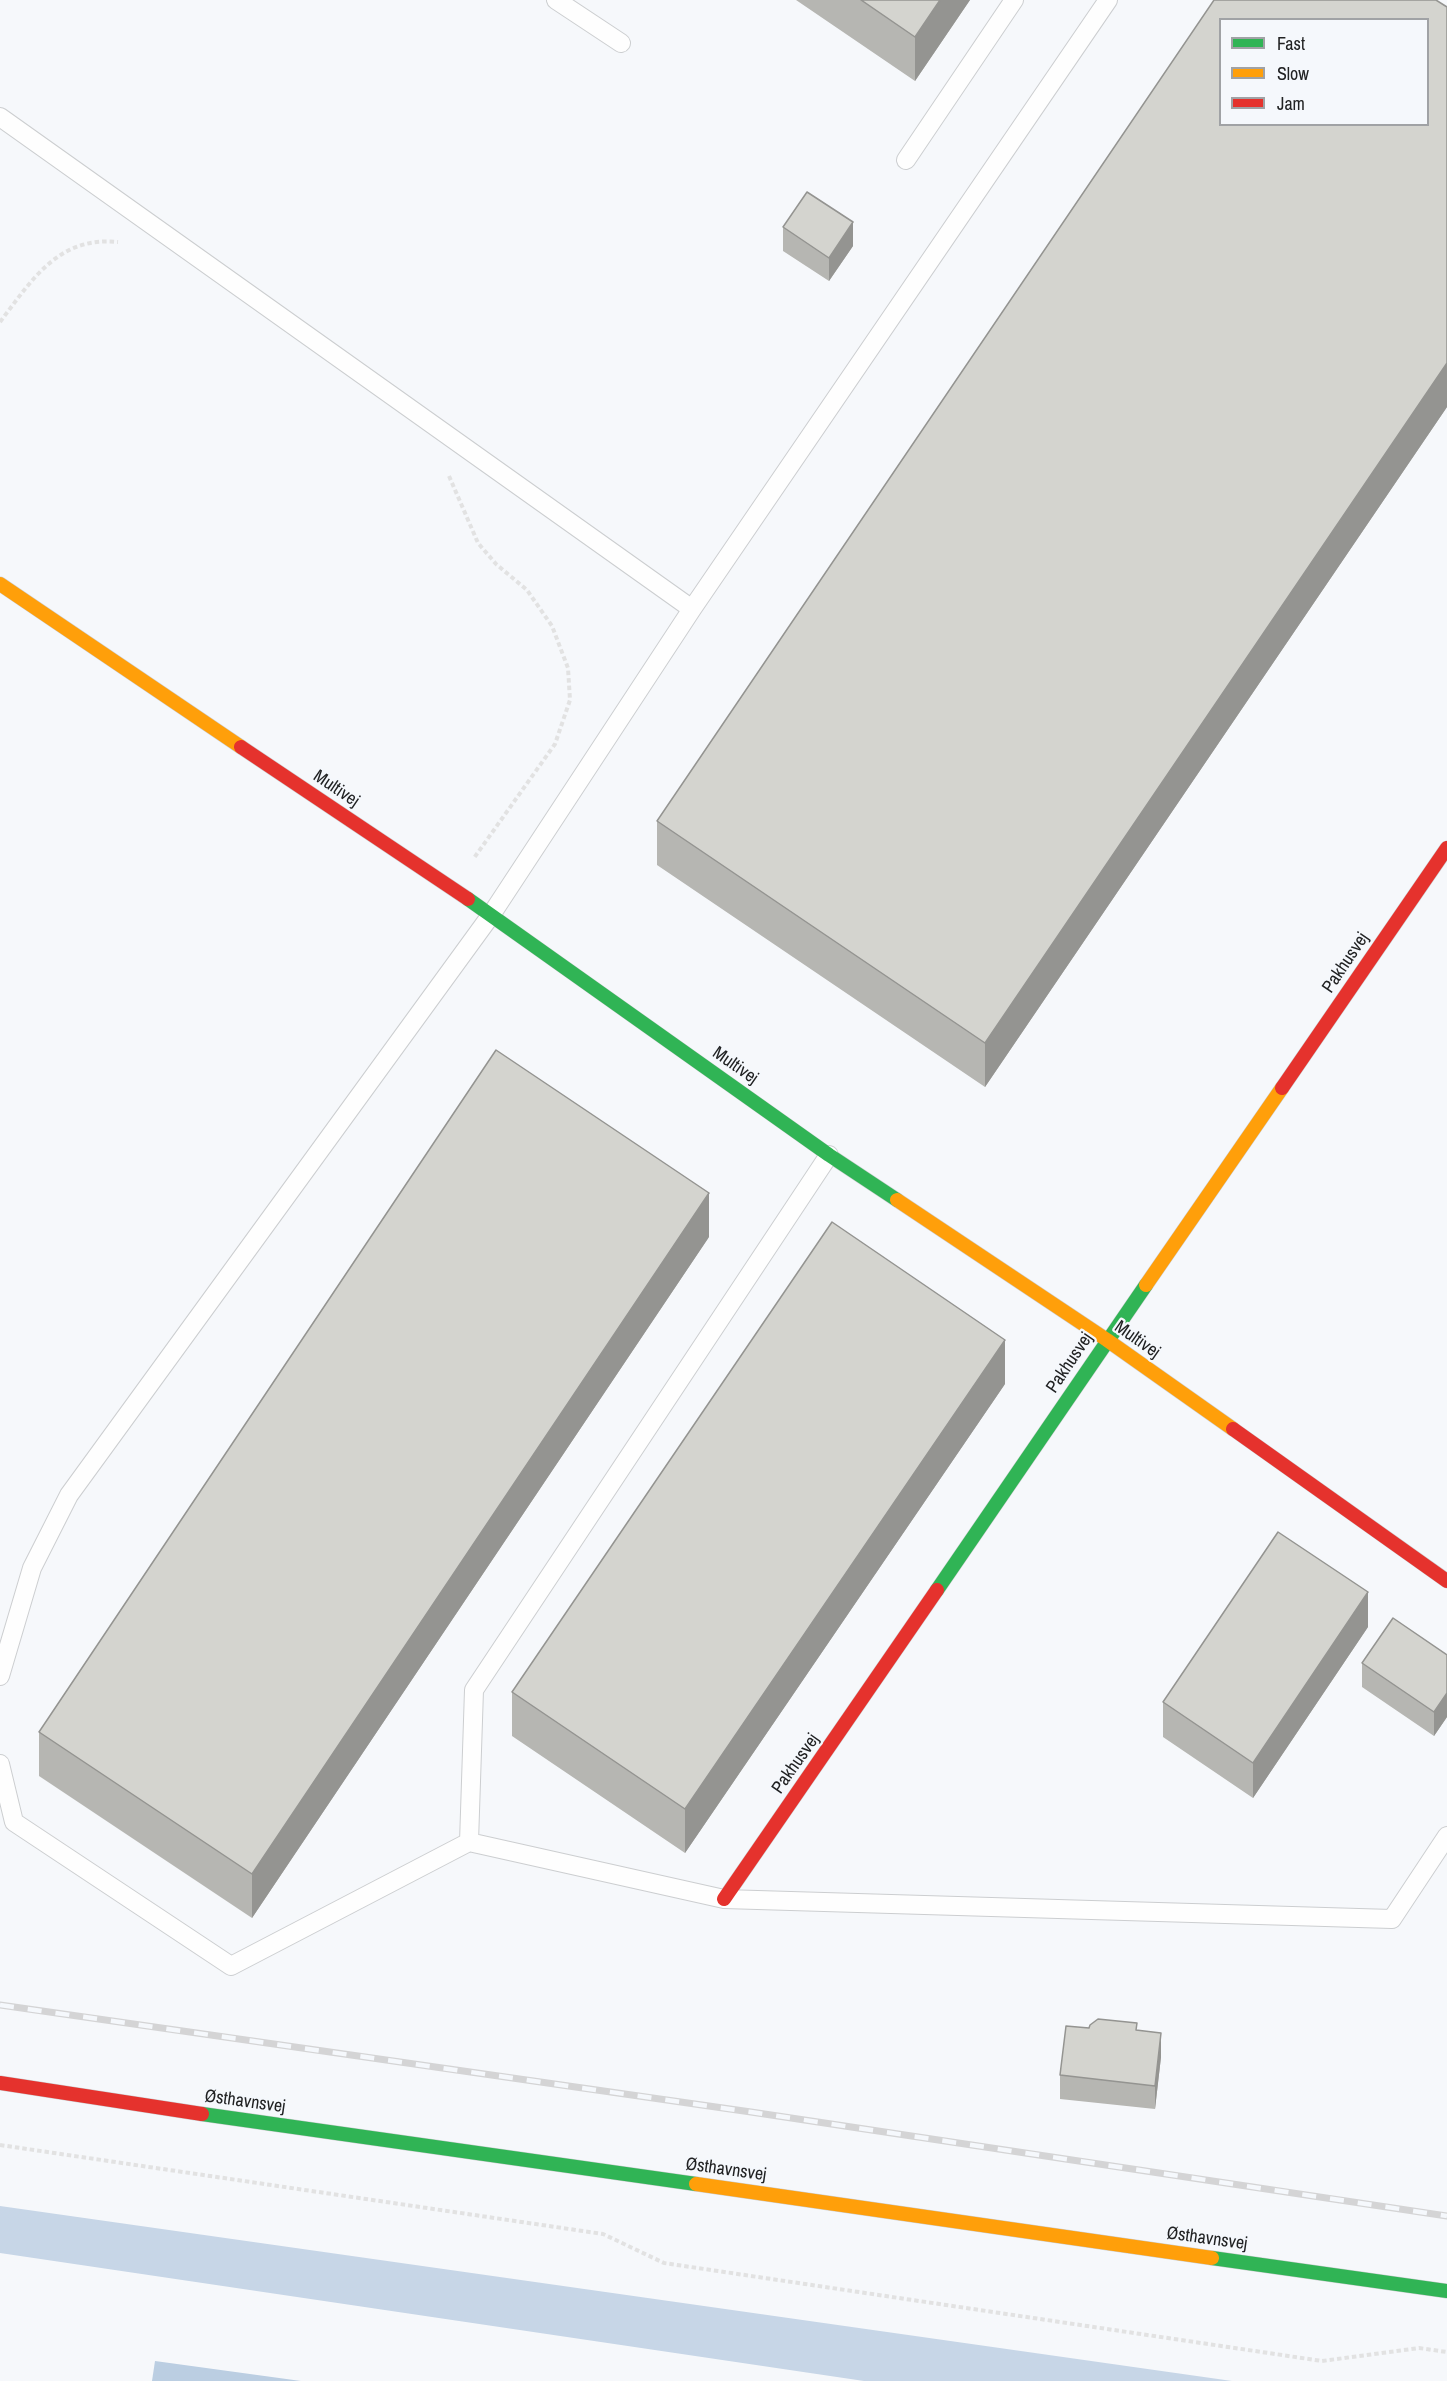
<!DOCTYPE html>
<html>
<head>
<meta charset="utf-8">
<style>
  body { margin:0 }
  #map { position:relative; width:1447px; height:2381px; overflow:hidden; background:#f6f8fb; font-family:"Archivo Narrow",sans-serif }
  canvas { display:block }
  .legend { position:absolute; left:1219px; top:18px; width:210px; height:108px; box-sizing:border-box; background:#f5f8fc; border:2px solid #a0a2a5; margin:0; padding:8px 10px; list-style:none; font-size:18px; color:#212223 }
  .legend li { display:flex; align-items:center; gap:12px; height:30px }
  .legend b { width:30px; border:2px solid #a0a2a5 }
</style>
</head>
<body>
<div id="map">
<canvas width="1447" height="2381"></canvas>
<ul class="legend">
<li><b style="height:8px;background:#30b455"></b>Fast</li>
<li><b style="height:8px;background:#ff9f0a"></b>Slow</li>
<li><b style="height:8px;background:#e5322d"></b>Jam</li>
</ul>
</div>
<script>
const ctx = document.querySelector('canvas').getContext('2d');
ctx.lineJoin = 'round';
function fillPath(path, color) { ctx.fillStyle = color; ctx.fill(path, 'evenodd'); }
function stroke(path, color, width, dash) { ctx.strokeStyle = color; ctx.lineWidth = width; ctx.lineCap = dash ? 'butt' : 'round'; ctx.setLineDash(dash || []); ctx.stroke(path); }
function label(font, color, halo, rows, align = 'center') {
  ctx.font = font + ' "Archivo Narrow",sans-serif'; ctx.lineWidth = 4.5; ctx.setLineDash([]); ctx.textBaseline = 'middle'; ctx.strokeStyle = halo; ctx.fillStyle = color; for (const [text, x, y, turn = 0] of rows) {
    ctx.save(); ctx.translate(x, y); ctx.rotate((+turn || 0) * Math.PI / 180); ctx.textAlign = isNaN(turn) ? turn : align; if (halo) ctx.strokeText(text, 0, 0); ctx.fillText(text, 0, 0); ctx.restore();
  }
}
const forest = new Path2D(`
  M0,2206L1232,2381H864L0,2253Z`);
const water = new Path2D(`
  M155,2361L301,2381H152Z`);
const path = new Path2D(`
  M0,322C32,280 58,236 118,242
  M449,476L478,543L496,564L527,590L552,626L568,668L570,700L555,744L474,858
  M0,2145L603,2234L664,2263L1322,2361L1419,2348L1447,2352`);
const lane = new Path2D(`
  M556,0L621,43
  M0,117L692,609
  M906,160L1014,0
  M829,1155L474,1690L469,1842L724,1899L1392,1919L1447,1836
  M0,1676L32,1568L69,1495L491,915L692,609L1108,0
  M0,1764L14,1822L231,1966L469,1842`);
const fast = new Path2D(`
  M468,899L829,1155L897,1200
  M937,1590L1146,1285
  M202,2114L696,2184
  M1212,2258L1447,2291`);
const slow = new Path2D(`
  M0,584L241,747
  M897,1200L1107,1340L1233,1429
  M1146,1285L1282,1088
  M696,2184L1212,2258`);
const jam = new Path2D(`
  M241,747L468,899
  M1282,1088L1447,848
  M1233,1429L1447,1581
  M724,1899L937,1590
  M0,2083L202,2114`);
const rail = new Path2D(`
  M0,2005L751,2112L1447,2216`);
const wall = new Path2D(`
  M796,0H970L915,81Z
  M1447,7V407L985,1087L657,865V821Z
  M783,227L853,246L829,281L783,251Z
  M709,1237L252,1918L39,1776V1732Z
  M1005,1384L685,1853L512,1736V1692Z
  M1368,1627L1253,1798L1163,1737V1702Z
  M1447,1655V1717L1434,1736L1362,1687V1663Z
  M1089,2028L1137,2030L1161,2057L1155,2109L1060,2099V2075Z`);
const shadedWall = new Path2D(`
  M940,0H970L915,81V37Z
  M853,222V246L829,281V258Z
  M1447,363V407L985,1087V1043Z
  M709,1193V1237L252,1918V1874Z
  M1005,1340V1384L685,1853V1809Z
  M1368,1592V1627L1253,1798V1763Z
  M1447,1693V1717L1434,1736V1712Z
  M1161,2033V2057L1155,2109V2086Z`);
const building = new Path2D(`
  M861,0H940L915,37Z
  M1214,0H1436L1447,7V363L985,1043L657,821ZM1221,20H1428V124H1221Z
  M807,192L853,222L829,258L783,227Z
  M496,1050L709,1193L252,1874L39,1732Z
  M832,1222L1005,1340L685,1809L512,1692Z
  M1278,1532L1368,1592L1253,1763L1163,1702Z
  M1393,1618L1447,1655V1693L1434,1712L1362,1663Z
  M1098,2019L1137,2023L1136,2030L1161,2033L1155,2086L1060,2075L1066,2026L1089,2028L1090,2025Z`);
const streetNames = [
  ["Multivej",336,789,34],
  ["Pakhusvej",1346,963,-56],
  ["Multivej",735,1066,35],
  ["Multivej",1137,1340,35],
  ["Pakhusvej",1070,1363,-56],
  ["Pakhusvej",796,1764,-55],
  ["Østhavnsvej",245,2102,8],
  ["Østhavnsvej",726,2170,8],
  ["Østhavnsvej",1207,2239,8]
];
fillPath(forest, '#c7d6e7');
fillPath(water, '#bbcee2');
stroke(lane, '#ccced0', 20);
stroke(fast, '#ccced0', 15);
stroke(slow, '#ccced0', 15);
stroke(jam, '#ccced0', 15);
stroke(path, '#e2e2e2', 4, [4.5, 3]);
stroke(lane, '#fefefe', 18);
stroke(fast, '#30b455', 14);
stroke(slow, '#ff9f0a', 14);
stroke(jam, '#e5322d', 14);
stroke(rail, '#d4d4d5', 7);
stroke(rail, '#f5f8fc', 4.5, [14]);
fillPath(wall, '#b6b6b2');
fillPath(shadedWall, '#949491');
fillPath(building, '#d4d4cf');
stroke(building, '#949491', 1.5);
label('18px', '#212223', '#f5f8fc', streetNames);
</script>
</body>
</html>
